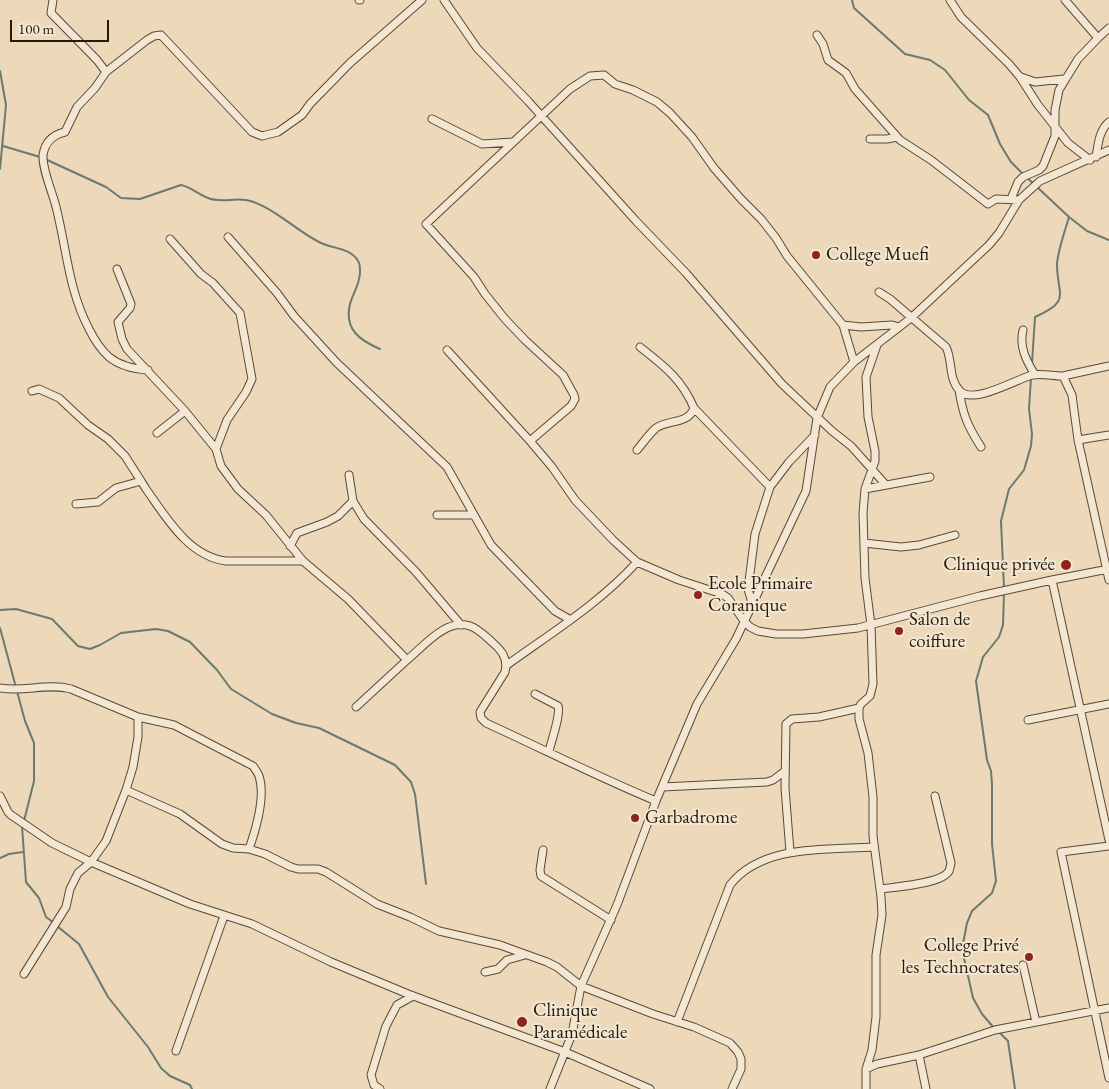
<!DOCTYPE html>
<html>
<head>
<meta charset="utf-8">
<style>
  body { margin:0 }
  #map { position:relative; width:1109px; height:1089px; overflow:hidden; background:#edd8ba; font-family:"EB Garamond",serif }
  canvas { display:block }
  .scale { position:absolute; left:10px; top:20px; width:99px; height:22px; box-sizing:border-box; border:2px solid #251b0c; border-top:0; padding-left:6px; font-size:15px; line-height:18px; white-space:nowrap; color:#251b0c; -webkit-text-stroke:4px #f3e6d2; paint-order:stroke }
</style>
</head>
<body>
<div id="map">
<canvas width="1109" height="1089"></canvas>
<div class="scale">100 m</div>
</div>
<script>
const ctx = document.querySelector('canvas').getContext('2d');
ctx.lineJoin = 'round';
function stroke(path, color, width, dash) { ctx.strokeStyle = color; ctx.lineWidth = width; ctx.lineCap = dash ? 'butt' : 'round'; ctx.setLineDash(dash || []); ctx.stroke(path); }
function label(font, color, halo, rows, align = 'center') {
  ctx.font = font + ' "EB Garamond",serif'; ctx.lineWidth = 4; ctx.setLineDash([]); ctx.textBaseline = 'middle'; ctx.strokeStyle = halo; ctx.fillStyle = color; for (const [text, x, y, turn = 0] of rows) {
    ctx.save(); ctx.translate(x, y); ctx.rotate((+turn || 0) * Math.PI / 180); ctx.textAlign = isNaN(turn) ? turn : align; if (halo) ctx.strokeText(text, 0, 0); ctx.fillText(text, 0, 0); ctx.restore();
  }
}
const stream = new Path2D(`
  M852,0L854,8L905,54L930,60L945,70L969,100L988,115L1000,144L1011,162L1023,174
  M0,71L6,105L0,169
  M3,146L40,157
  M45,159L106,187L121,198L140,199L181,185C191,187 198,194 208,198C220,203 233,198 246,200C272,205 297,232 321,243C334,249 351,248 358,261C360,263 360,268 360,272C360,284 353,293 350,304C344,329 359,340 380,349
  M1026,177L1034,184
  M1037,187L1069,217L1087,231L1109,240
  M1032,363L1035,317C1072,301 1057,295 1057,264C1058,250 1065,231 1069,217
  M1004,588L1001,521L1009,489L1024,470L1031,446L1032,434L1029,409L1031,378
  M0,610L16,609L52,619L78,646L90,649L100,645L121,633L156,629L168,631L190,642L217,670L231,689L272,714L296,723L319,728L395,765L411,782L415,794L426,884
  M0,628L25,721L34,743V781L24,821
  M22,826L26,882L39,898L46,917L54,923
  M0,858L9,854L23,852
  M57,926L79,944L108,997L148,1047L161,1068L170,1076L190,1085L192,1089
  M994,1028L982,1014L973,998L962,949L967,923L972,911L992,893L996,881L992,844V784L991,771L987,760L976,681L983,657L999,637L1003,625L1004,593
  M998,1031L1008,1041L1015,1089`);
const minor = new Path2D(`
  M53,0L51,13L97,60L106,72
  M359,0H360
  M444,0L477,48L528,101L636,221L686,273L782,384L832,431L851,446L886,485
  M950,0L961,17L1009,64L1020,77L1038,105L1068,143L1090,160
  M1065,0L1098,38L1109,28
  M817,35L823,44L828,60L846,73L855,89L900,140L931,160L988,204L996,199L1019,200
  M1021,77L1035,82L1064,79
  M432,119L482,144L513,142
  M870,139H887L897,137
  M1096,157C1098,145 1099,130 1109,122
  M1011,199L1018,182L1023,177L1039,170L1043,166L1055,136V110L1059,90L1078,59L1098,38
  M228,237L277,293L294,316L336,362L447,467L491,545L555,611L569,619
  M170,239L201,274L213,283L240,313L252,379L246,392L227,420L216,449L221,466L238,489L266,515L303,561L348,599L407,660L356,707
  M117,269L131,304L130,308L118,322L122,339L127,349L185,411L216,449
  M879,292L890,299L946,347C953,361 948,379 960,391C973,405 1017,379 1032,375C1042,373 1053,376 1063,376L1072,395L1078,440L1109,580
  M843,325L854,362
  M1023,330C1019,347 1026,360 1035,375
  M640,347C663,365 682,379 694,408L770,487
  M447,350L530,441L552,467L575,500L613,540L637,562L679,580L722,594L728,598L744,621L750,627L758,631L776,634H803L858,628L980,596L1052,580
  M148,370C134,369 120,366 109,357C100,349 94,339 89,329C69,291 67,252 57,211C54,195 42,171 43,155C45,142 52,135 65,132L77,107L95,88L106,72L147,40L154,36L161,35L252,132L262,136L278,132L302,115L310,104L350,63L422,0
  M1063,376L1109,366
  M959,390C963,415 967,425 981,447
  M32,391L39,389L59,398L88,425L108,439L125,456L141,481
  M157,433L185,411
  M1078,440L1109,435
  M530,441L571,406L575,399L574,395L563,375L525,340L505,319L485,294L474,277L426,224L570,89L590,76L604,75L615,84L633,90L657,102L670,113L692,137L714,168L741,199L761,219L776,238L787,256L843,325L861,327L892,325L899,327
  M637,450C643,443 649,434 656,428C668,419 688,425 694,408
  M349,475L353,501L364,519L416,572L461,625
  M865,489L930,477
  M76,504L98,502L116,488L141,481L146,489C166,517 188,556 226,561H303
  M437,515H474
  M864,543L901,547L919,545L955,535
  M290,546L297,533L327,522L338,516L353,501
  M1109,569L1052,580L1109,840
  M752,603L748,589L755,534L770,487L789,462L815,435
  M407,660C424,646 446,618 470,626C479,629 485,636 492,642C502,651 508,658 505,672L480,712L481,718L486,723C543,749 598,777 656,801
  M507,665C551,633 600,603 637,562
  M0,688C24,692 48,683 71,689L138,717L174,725L253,766C255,769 258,773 259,776C266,797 256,829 249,849
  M535,694L558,706C561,715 551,741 549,752
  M1028,720L1109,704
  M662,787L767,782L773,780L785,771
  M126,790L180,814L222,844L233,848L249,849L265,854L291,867L298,869H318L326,872L377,904L410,917L439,931L500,945L547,962L557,967L581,986L653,1014L694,1027L730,1043L738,1052L741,1059V1069L732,1089
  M0,796L8,812L11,815L52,843L91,862L190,904L252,924L331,962L408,994L565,1052L650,1089
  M1109,846L1061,852L1109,1078
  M543,850L540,870L541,876L611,920
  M790,852L785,788L786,724L792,719L819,717L859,708
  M880,889C894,887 942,884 949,871C950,869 950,866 951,863L935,796
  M1023,965L1036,1022
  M485,972L498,969L507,960L525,955
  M24,974L66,907L70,889L78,873L91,862L106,841L126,790L133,767L138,737V717
  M677,1022L730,885C762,844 827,850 874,847
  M176,1051L224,916
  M919,1055L926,1089
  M866,1069L877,1064L919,1055L995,1030L1109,1008
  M380,1089L374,1085L371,1075L386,1026L397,1005L413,996
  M550,1089L572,1034L581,986L617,905L656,801L697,704L736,639L806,491L817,418L830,387L854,362L911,318L989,245L999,233L1019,200L1040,181L1109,150
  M866,1089V1069L872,1050L876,1017V955L882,915L881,897L873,836V797L868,753L859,719V708L861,704L870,696L873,684L871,625L865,578L863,513L865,489L875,461V451L868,417L866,377L877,345`);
const markers = [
  [816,255,5,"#8f2418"],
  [1066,565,6,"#8f2418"],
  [698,595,5,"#8f2418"],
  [899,631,5,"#8f2418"],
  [635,818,5,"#8f2418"],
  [1029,957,5,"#8f2418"],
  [522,1022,6,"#8f2418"]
];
const poiNames = [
  ["College Muefi",826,255],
  ["Clinique privée",1055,565,"right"],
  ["Ecole Primaire",708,584],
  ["Coranique",708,606],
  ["Salon de",909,620],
  ["coiffure",909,642],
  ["Garbadrome",645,818],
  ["College Privé",1019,946,"right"],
  ["les Technocrates",1019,968,"right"],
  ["Clinique",533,1011],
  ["Paramédicale",533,1033]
];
stroke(stream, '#6b7a70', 2);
stroke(minor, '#574a38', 9);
stroke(minor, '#f3e6d2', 7);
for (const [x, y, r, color] of markers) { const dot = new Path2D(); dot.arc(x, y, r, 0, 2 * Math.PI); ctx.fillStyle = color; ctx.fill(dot); stroke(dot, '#f3e6d2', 2); }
label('19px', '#251b0c', '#f3e6d2', poiNames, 'left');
</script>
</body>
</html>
